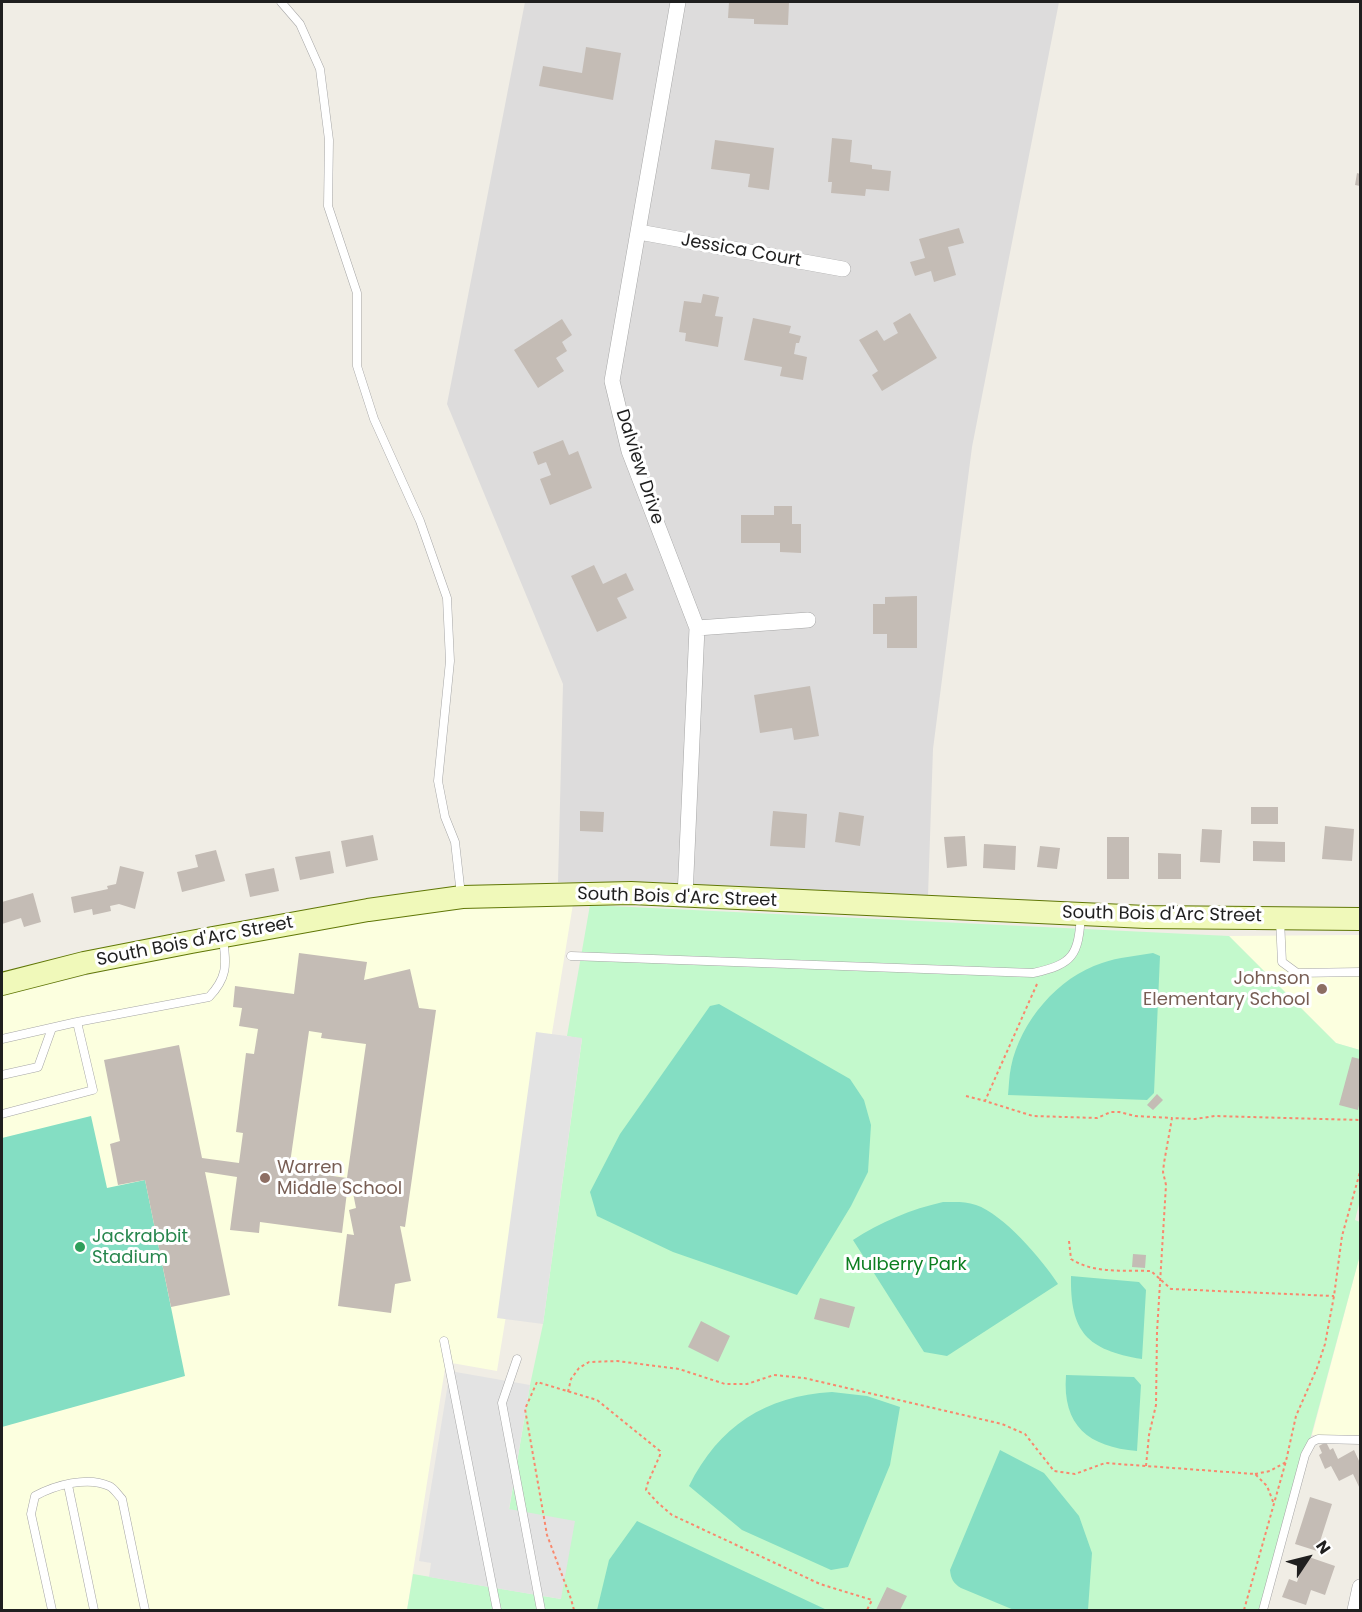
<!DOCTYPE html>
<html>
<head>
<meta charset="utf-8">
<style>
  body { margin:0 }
  #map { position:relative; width:1362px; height:1612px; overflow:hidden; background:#f0ede5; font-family:Poppins,sans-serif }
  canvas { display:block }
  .frame { position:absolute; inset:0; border:3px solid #1f1f1f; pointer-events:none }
  .north { position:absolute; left:1278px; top:1528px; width:60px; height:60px; -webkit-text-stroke:4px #fff; paint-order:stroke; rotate:55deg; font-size:16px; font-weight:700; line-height:24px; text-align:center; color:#1f1f1f }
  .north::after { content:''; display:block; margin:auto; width:21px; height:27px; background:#1f1f1f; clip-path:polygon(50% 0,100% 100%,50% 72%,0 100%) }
</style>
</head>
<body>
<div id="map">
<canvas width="1362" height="1612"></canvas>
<div class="frame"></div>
<div class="north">N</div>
</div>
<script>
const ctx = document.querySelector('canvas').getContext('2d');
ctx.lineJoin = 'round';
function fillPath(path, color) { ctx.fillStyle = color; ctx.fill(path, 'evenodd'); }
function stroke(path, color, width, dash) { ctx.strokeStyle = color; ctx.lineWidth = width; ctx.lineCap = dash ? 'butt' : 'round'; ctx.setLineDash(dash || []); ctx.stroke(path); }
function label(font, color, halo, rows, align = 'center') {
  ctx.font = font + ' Poppins,sans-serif'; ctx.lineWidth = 6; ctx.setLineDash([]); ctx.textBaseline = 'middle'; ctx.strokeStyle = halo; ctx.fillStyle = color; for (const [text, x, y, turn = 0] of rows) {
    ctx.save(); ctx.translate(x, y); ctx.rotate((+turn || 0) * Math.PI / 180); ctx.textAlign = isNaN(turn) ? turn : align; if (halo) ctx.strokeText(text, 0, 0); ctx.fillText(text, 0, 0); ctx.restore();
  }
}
const residential = new Path2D(`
  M525,2H1059L972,447L933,749L928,896L558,882L563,684L447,404Z`);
const education = new Path2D(`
  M573,904L497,1371L446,1362L407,1610H2V995L110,970L363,919L446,907Z
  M1360,935V1050L1336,1043L1229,936Z
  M1360,1255V1435H1312Z`);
const park = new Path2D(`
  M590,905L1229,936L1336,1043L1360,1050V1200L1355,1220L1360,1222V1255L1264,1610H407L413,1574L561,1599L509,1510L530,1385L543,1324L582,1039L567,1036Z`);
const pitch = new Path2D(`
  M1153,953L1160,956L1154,1093L1147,1100L1008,1095C1009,1086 1009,1076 1011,1067C1020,1022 1058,977 1102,963C1119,957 1136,956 1153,953Z
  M719,1004L850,1079L864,1100L871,1125L868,1172L851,1206L797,1295L673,1252L597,1216L590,1192L620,1134L710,1006Z
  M91,1116L107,1188L145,1180L185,1376L2,1427V1138Z
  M943,1202C954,1202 965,1201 976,1205C1003,1214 1042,1259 1058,1284L947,1356L924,1352L853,1240C880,1222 912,1209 943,1202Z
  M1071,1276L1139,1282L1146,1290L1142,1359C1087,1350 1070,1332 1071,1276Z
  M1066,1375L1134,1377L1141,1385L1137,1451C1089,1447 1062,1426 1066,1375Z
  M832,1392L867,1396L900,1407L890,1465L848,1567L831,1570L742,1530L689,1486C719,1426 765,1396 832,1392Z
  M1000,1450L1044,1473L1079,1516L1092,1553L1088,1610H1014L961,1588C953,1583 951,1579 950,1570Z
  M637,1521L827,1610H597L609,1560Z`);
const parking = new Path2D(`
  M536,1032L582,1038L543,1324L497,1318Z
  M450,1371L530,1385L509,1509L575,1521L561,1599L429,1577L431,1563L419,1561Z`);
const building = new Path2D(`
  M729,2H789L788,25L754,24V19L728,18Z
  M586,47L621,53L613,100L539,86L543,66L582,73Z
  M832,138L852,140L850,162L872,165V169L891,171L889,191L866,189L865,196L831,193L832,182H828Z
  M715,140L774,148L769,190L748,187L750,174L711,169Z
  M1357,173L1360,174V186L1355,185Z
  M959,228L964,243L948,247L956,275L934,282L931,271L915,276L910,262L925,258L919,239Z
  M703,294L719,297L715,316L723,317L718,347L685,341L686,333L679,332L684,301L701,303Z
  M910,313L937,358L882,391L872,375L878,371L859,340L877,330L884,341L898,333L893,323Z
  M753,318L791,326L789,333L801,336L799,343H796L794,354L807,357L803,380L780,376L782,367L744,360Z
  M562,319L572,335L562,342L567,351L556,358L564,371L538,388L514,350Z
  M563,440L569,455L578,451L592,488L550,505L540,479L551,475L546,462L538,465L533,452Z
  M774,506H792V524H801V553L780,552V543H741V515H774Z
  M594,565L603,584L626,573L634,590L617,598L627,618L597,632L571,576Z
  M917,596V648H887V634H873V604H885V597Z
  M810,686L819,736L794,740L792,728L760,733L754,695Z
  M1251,807H1278V824H1251Z
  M580,811L604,812L603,832L580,831Z
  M773,811L807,814L805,848L770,846Z
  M839,812L864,816L860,846L835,842Z
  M1325,826L1354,829L1352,861L1322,859Z
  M1202,829L1222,830L1220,863L1200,862Z
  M373,835L378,860L346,867L341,841Z
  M965,836L967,866L947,868L944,837Z
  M1107,837H1129V879H1107Z
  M1253,841L1285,842V862L1253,861Z
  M984,844L1016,846L1015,870L983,868Z
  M1040,846L1060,848L1057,869L1037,867Z
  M216,850L225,881L182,892L177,872L198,867L195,855Z
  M330,851L334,873L300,880L295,857Z
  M1158,853L1181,854V879H1158Z
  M120,866L144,872L135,909L119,904L110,906L111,911L93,915L92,909L74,913L71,897L108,889L107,886L116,884Z
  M274,868L279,891L250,897L245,874Z
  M33,893L41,922L24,927L21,918L2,924V902Z
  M299,953L367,962L364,980L410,969L419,1008L436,1010L405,1227L400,1226L411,1281L395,1284L391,1313L338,1306L347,1234L354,1235L349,1210L356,1208L353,1193L347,1192L342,1233L260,1222L259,1233L230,1230L237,1177L205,1172L230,1295L171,1307L145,1180L118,1185L110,1144L120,1141L104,1060L179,1045L202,1158L239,1163L243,1133L236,1132L246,1053L254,1054L258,1029L239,1026L242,1008L233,1007L235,986L294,994ZM309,1031L322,1033L321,1038L366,1044L347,1178L289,1170Z
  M1352,1057L1360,1059V1101L1358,1110L1339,1105Z
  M1157,1094L1163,1100L1153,1110L1147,1105Z
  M1133,1254L1146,1255L1145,1268L1132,1267Z
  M820,1298L855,1307L849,1328L814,1319Z
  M701,1321L730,1336L718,1362L688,1347Z
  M1326,1442L1330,1450L1333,1448L1338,1459L1354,1450L1360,1463V1489L1353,1474L1339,1481L1331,1466L1325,1469L1319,1455L1322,1453L1319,1446Z
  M1310,1497L1332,1504L1317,1551L1295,1544Z
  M1306,1556L1335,1566L1325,1595L1311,1590L1306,1605L1282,1597L1289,1579L1297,1582Z
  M887,1587L907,1596L900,1610H876Z`);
const path = new Path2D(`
  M1037,984L985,1101L1033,1116L1097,1118L1111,1112H1119L1135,1116L1172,1118
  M966,1096L985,1101
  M1069,1241L1071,1259C1094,1274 1125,1270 1151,1271L1171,1289L1334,1296
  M568,1392L571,1379L579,1368L589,1362L617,1361L679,1369L725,1384H747L774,1375L804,1378L1002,1424L1025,1434L1054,1471L1075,1474L1105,1463L1255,1474L1267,1486L1274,1504
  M1146,1466L1149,1435L1156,1405L1157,1332L1166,1185L1163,1172L1164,1163L1172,1118L1195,1119L1215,1116L1360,1120
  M1255,1474L1270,1471L1286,1462
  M574,1610L571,1599L547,1535L525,1409L537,1382L597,1400L660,1451V1455L647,1485L646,1490L658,1503L672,1515L820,1584L872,1600L867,1610
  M1244,1610L1286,1461L1296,1416L1317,1368L1325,1344L1334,1296L1342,1236L1360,1172`);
const service = new Path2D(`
  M281,2L300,24L320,69L329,140L328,206L357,293V366L374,419L420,521L447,598L450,661L438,781L445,817L455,842L461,895
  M1280,920L1282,962L1297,973L1360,972
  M571,956L1033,973C1074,964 1078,955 1081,916
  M2,1039L77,1022L209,997C227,978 227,965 223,940
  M2,1075L38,1067L52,1028
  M2,1114L93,1090L77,1022
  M444,1341L497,1610
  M517,1359L502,1403L541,1610
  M68,1485L94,1610
  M52,1610L31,1514L35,1496C55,1485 88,1476 109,1486C114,1488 118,1495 122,1499L145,1610
  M1263,1610L1305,1455L1312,1442L1318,1439L1360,1440`);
const minor = new Path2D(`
  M678,2L612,381L629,451L697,628L685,897
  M639,232L843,269
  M697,628L808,620
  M1355,1610L1360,1587`);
const secondary = new Path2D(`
  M2,984L84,963L191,942L368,910L462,897L631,893L1146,917L1360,919`);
const markers = [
  [1322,989,6,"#8d6e63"],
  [265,1178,6,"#8d6e63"],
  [80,1247,6,"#2e9e5b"]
];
const streetNames = [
  ["Jessica Court",741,251,10],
  ["Dalview Drive",639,467,72],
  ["South Bois d'Arc Street",677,898,2],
  ["South Bois d'Arc Street",1162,915,1],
  ["South Bois d'Arc Street",195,942,-11]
];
const educationNames = [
  ["Johnson",1310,979],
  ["Elementary School",1310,1000],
  ["Warren",277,1168,"left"],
  ["Middle School",277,1189,"left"]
];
const leisureNames = [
  ["Jackrabbit",92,1237],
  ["Stadium",92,1258]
];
const parkNames = [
  ["Mulberry Park",906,1265]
];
fillPath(residential, '#dddcdc');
fillPath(education, '#fcffdf');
fillPath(park, '#c3f9cc');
fillPath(pitch, '#84dec3');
fillPath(parking, '#e3e3e3');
fillPath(building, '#c4bcb5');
stroke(service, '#a6a6a6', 9);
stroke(minor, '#a6a6a6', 16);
stroke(secondary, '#607706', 24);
stroke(path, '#f9886d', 2, [3, 3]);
stroke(service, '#fff', 8);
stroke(minor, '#fff', 15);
stroke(secondary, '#f0f9ba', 22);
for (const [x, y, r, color] of markers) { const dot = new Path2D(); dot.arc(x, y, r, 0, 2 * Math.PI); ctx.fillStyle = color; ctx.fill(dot); stroke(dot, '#fff', 2); }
label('18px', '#1f1f1f', '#fff', streetNames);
label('18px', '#785e54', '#fff', educationNames, 'right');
label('18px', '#27864d', '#fff', leisureNames, 'left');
label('18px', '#0c7e20', '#fff', parkNames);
</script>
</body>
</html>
